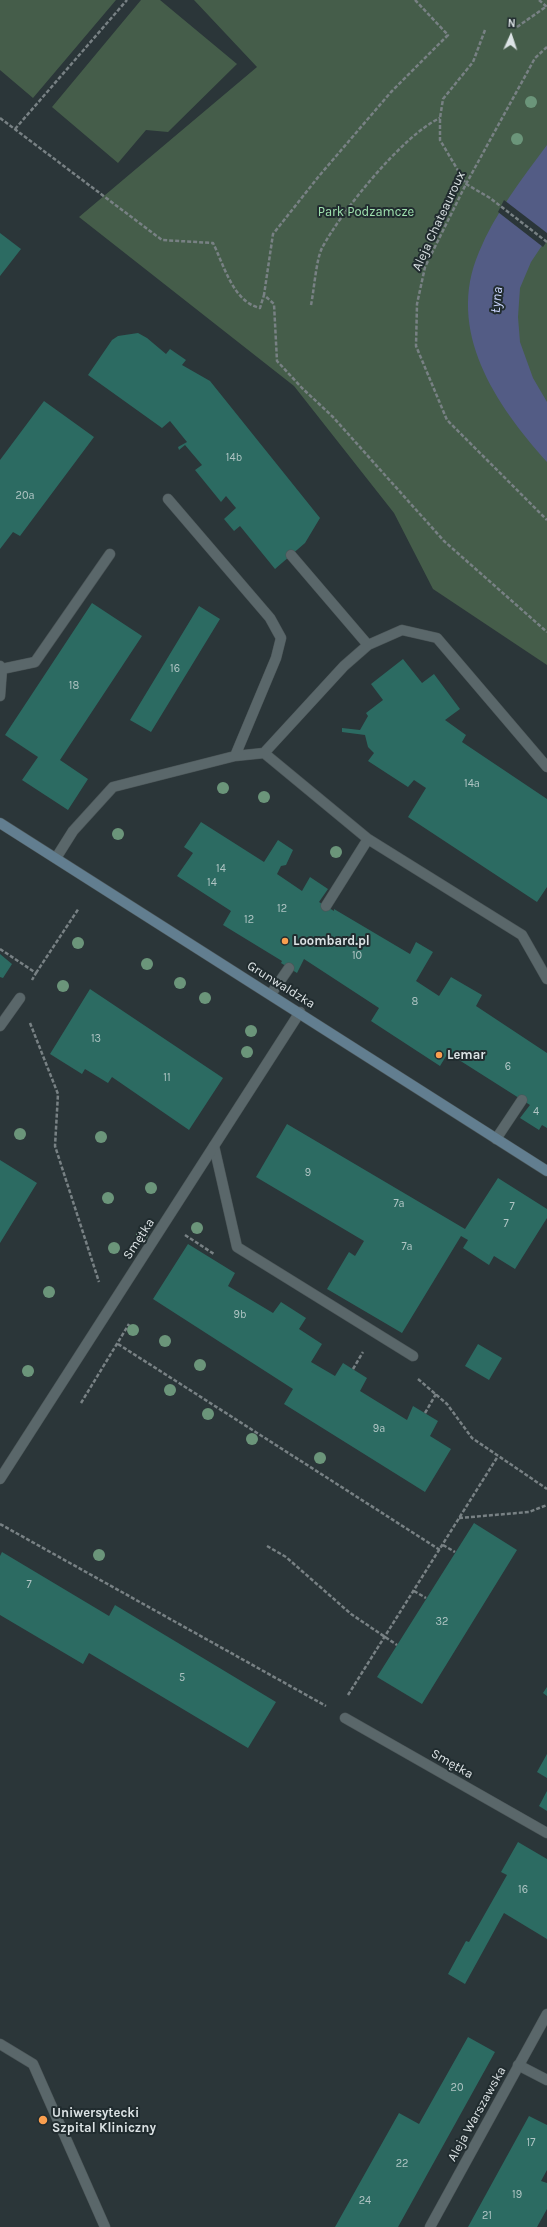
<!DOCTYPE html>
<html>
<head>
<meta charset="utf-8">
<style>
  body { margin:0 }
  #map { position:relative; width:547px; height:2227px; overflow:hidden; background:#2b3639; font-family:Karla,sans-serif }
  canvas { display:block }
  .north { position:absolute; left:491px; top:16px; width:40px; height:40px; -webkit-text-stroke:3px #212c2f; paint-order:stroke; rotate:3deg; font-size:11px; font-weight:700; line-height:16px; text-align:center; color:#dce3e5 }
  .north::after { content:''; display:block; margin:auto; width:14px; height:18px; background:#dce3e5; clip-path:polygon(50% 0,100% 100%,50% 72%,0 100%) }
</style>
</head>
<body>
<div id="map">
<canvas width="547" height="2227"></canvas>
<div class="north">N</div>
</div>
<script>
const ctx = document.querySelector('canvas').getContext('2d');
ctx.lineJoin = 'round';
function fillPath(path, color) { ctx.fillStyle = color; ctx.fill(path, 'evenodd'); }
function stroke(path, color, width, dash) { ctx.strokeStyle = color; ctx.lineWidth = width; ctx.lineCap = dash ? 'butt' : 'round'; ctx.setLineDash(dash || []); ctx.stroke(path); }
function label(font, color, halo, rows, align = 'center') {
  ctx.font = font + ' Karla,sans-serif'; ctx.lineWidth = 4; ctx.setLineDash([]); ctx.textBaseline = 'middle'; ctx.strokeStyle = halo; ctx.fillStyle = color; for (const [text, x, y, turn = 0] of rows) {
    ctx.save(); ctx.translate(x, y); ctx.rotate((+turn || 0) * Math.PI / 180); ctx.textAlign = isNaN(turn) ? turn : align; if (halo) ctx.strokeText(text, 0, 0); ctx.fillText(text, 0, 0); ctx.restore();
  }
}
const green = new Path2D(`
  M0,0H116L33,98L0,70Z
  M141,0H160L237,64L168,132L146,130L118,163L52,107Z
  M194,0H547V665L433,589L394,513L294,386L79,217L257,67Z`);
const water = new Path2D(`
  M547,145V238L531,262L520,288L518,317L520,342L533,378L547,402V462C496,405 445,331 479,252C495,213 522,179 547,145Z`);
const pier = new Path2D(`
  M504,200L547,233V241L543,247L498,212Z`);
const building = new Path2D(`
  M0,233L21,249L0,276Z
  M138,333L147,338L166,354L170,349L186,360L182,365L210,381L320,518L305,543L275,569L240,526L234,531L224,519L236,508L226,496L221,502L195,470L202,465L185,445L179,450L178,447L187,442L170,421L162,428L88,375L112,340L118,336Z
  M44,401L94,437L20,536L13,532L0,549V460Z
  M92,603L142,636L60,760L88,779L68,810L22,780L38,757L5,735Z
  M199,606L220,619L151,732L130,720Z
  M403,659L422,683L434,674L460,709L445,720L466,735L462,742L547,799V887L537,902L408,817L426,788L414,780L408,787L368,761L374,753L368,747L365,735L342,732V728L360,730L368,716L366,713L383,700L371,684Z
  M201,822L264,862L278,840L293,850L286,865L281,866L277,874L302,891L310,877L328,889L319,902L334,911V909L410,954L416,942L433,952L416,981L439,996L451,977L482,995L476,1006L547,1053V1128L542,1125L539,1130L520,1118L530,1105L448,1053L440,1066L371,1021L379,1008L304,959L297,973L281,963L282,961L223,925L231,911L177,876L193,853L184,847Z
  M0,954L12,964L3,978L0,977Z
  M90,989L223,1078L189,1130L112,1077L108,1083L85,1069L82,1074L50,1054Z
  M287,1124L465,1229L498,1178L547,1209V1218L515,1269L494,1256L489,1265L463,1248L468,1240L461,1236L402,1333L327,1289L349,1252L355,1256L364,1241L256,1177Z
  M0,1160L37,1183L0,1243Z
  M188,1244L235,1273L228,1286L273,1313L281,1302L306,1318L299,1329L322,1344L311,1362L335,1376L343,1363L367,1378L360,1391L407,1420L413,1406L438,1421L430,1436L451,1449L425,1492L284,1404L293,1389L153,1299Z
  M478,1344L502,1358L489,1380L465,1366Z
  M474,1523L517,1550L422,1704L377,1677Z
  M2,1552L109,1616L115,1605L276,1702L248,1748L89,1653L83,1664L0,1615V1556Z
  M547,1687V1696L543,1693Z
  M547,1754V1778L537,1772Z
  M547,1791V1811L539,1806Z
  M518,1842L547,1859V1939L504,1913L465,1984L448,1974L466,1941L469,1942L507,1875L501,1872Z
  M468,2037L495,2052L398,2227H335L399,2113L419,2124Z
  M529,2116L547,2125V2170L541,2181L547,2183V2209L537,2227H468Z`);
const path = new Path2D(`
  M415,0L448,35L391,92L319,176L273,234L264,295L274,304L277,361L302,388L333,417L444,541L547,632
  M539,0L547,7
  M517,27L547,6
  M485,30L473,62L443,99L440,118V140L466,184L490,198L547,242
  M547,47L535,58L466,184L425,267L417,304L416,346L447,420L547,520
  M0,118L162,240L213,243C224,265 233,302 260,308L264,295
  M15,129L127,0
  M311,305C314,291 316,260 322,248C341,212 403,135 440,118
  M0,949L36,973L32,980
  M36,973L79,908
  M30,1023L58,1094L55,1146L99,1282
  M185,1235L214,1254
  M118,1344L440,1550
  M353,1369L363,1352
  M418,1379L447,1404L472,1438L547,1489
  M81,1403L129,1324
  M425,1413L436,1394
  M459,1518L529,1512L547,1505
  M0,1524L326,1706
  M443,1545L455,1552
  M267,1546L286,1557L351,1614L397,1645
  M414,1591L426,1598
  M348,1695L498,1456`);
const lane = new Path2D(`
  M168,499L270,618L281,638L276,658L235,756
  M291,555L368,645
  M0,666L2,669L0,696
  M2,669L35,662L110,554
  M264,753L368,839L522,935L547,979
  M56,858L73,831L113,787L235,756L264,753L344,666L368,645L402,630L437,638L547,767
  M326,906L368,839
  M271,994L289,968
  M0,1026L20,998
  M496,1139L522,1100
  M214,1146L237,1247L413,1356
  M0,2044L33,2064L105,2227
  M518,2065L547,2080`);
const street = new Path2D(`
  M0,1479L300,1012
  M345,1718L547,1833
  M430,2227L547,2014`);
const secondary = new Path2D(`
  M0,823L547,1171`);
const trees = [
  [531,102],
  [517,139],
  [223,788],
  [264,797],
  [118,834],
  [336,852],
  [78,943],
  [147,964],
  [180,983],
  [63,986],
  [205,998],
  [251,1031],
  [247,1052],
  [20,1134],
  [101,1137],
  [151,1188],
  [108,1198],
  [197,1228],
  [142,1235],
  [114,1248],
  [49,1292],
  [133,1330],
  [165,1341],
  [200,1365],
  [28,1371],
  [170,1390],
  [208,1414],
  [252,1439],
  [320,1458],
  [99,1555]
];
const markers = [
  [285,941,4,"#fa9f4f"],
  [439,1055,4,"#fa9f4f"],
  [43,2120,5,"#fa9f4f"]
];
const numberNames = [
  ["14b",234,458],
  ["20a",25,496],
  ["16",175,669],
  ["18",74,686],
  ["14a",472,784],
  ["14",221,869],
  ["14",212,883],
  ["12",282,909],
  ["12",249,920],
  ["10",357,956],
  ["8",415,1002],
  ["13",96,1039],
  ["6",508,1067],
  ["11",167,1078],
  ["4",536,1112],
  ["9",308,1173],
  ["7a",399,1204],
  ["7",512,1207],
  ["7",506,1224],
  ["7a",407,1247],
  ["9b",240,1315],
  ["9a",379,1429],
  ["7",29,1585],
  ["32",442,1622],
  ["5",182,1678],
  ["16",523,1890],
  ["20",457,2088],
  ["17",531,2143],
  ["22",402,2164],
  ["19",517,2195],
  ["24",365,2201],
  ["21",487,2216]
];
const parkNames = [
  ["Park Podzamcze",366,212]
];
const streetNames = [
  ["Aleja Chateauroux",439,221,-65],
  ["Grunwaldzka",281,985,32],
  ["Smętka",139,1239,-57],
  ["Smętka",452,1764,30],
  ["Aleja Warszawska",477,2114,-61]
];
const poiNames = [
  ["Loombard.pl",293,941],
  ["Lemar",447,1055],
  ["Uniwersytecki",52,2113],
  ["Szpital Kliniczny",52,2128]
];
const waterNames = [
  ["Łyna",497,300,-84]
];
fillPath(green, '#455d4a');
fillPath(water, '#535c85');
fillPath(pier, '#2b3639');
fillPath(building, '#2c6b62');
stroke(lane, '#4b5557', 11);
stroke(street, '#4b5557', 11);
stroke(secondary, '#4b5557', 11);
stroke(path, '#788184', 2.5, [4, 2]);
stroke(lane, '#5a676a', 10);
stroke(street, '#5a676a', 10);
stroke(secondary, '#627e90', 10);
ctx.fillStyle = '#6b957a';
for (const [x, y] of trees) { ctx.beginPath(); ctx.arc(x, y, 6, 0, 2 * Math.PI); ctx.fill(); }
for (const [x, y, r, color] of markers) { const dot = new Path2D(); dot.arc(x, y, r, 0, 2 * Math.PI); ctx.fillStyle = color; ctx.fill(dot); stroke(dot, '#212c2f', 1.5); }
label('11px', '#b0c5c4', null, numberNames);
label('13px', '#9fe2af', '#212c2f', parkNames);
label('13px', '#dce3e5', '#212c2f', streetNames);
label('bold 13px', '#dce3e5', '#212c2f', poiNames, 'left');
label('italic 14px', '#cbd5fe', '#212c2f', waterNames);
</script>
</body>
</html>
